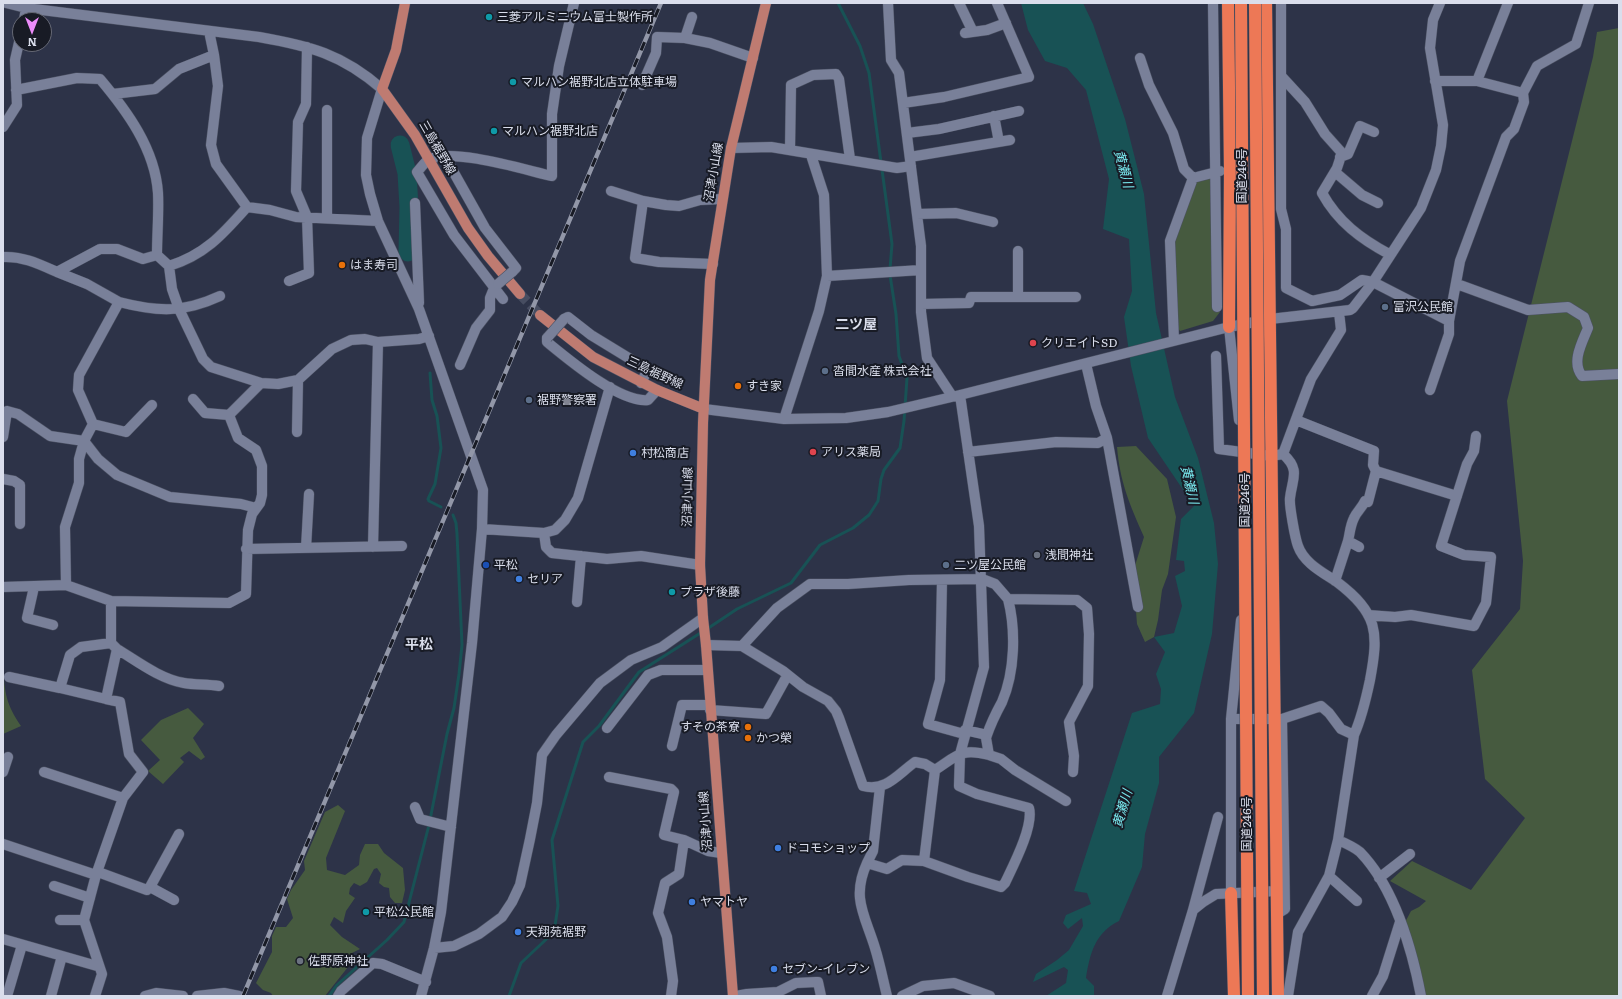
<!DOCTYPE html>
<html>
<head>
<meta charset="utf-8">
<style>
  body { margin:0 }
  #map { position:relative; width:1622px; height:999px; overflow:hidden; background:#2d3348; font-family:Literata,serif }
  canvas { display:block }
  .frame { position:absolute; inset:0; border:4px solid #dadeec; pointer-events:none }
  .north { position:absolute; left:12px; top:12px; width:40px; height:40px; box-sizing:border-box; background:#181b25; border:1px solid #666975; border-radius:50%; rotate:180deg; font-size:11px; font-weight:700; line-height:16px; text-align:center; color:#dadeec }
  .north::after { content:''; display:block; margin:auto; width:14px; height:18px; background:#ec8cfa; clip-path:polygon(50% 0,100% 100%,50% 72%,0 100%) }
</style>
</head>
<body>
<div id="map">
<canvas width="1622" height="999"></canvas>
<div class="frame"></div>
<div class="north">N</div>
</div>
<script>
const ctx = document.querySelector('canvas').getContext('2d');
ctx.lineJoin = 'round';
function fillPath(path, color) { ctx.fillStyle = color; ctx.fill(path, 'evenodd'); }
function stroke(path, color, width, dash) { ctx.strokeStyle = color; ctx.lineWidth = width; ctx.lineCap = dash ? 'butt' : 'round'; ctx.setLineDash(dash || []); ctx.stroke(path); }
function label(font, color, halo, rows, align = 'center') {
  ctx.font = font + ' Literata,"Noto Sans JP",serif'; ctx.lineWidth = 4; ctx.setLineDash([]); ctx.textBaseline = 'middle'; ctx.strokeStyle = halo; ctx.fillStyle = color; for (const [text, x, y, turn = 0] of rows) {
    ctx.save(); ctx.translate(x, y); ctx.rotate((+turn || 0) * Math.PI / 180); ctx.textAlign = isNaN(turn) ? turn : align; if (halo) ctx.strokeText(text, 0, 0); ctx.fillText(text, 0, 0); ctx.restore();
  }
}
const green = new Path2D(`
  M1619,28V996H1421L1402,928L1411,911L1419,907L1426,901L1390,881L1412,861L1471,890L1525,818L1485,779L1472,670L1520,609L1523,561L1507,401L1593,57L1597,32Z
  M1219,175L1220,312L1213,321L1180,331L1175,324L1172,248L1192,180Z
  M1136,446L1167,479L1176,517L1168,574L1162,590L1158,620L1154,637L1145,642L1137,624L1133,572L1144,537C1130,505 1120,483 1117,447Z
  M3,668C5,694 6,704 21,726L3,734Z
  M188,708L204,724L193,738L205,757L201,760L189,751L180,758L184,762L163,784L148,771L160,760L141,740L161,720Z
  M338,805L345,811L326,858L327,870L345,875L359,865L360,855L365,844H378L384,853L403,868L405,890L402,903H395L390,897L389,888L384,887L379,883L381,874L377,868L374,869L367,882L360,886L354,883L350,888L349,894L355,898L346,911L343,923L334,917L330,925L342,937L360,949L350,954L346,962L348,967L325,996H273L271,993L263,990L256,983L272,952V936L276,927H286L293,918L287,899L291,890L305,870L304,861L325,812Z`);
const water = new Path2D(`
  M1021,3H1083L1093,24L1125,119L1144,194L1156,313L1175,397L1198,458L1214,523L1218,564L1212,634L1194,713L1159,757V783L1145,834L1142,867L1119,921C1095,933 1090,953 1086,978L1094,986V996H1046L1066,983L1068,970L1064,967L1033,982L1036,974L1057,960L1069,950L1083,926L1082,918L1068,929L1063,923L1066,915L1091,904L1087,893L1074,891L1132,713L1160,704L1161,689L1156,674L1165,652L1154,637L1174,633L1182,606L1175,576L1185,571L1184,561L1176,560L1181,519L1194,506L1148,438L1131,366L1124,317L1132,291L1129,239L1103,229L1109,179L1086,90L1067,68L1045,61L1028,30Z`);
const stream = new Path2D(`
  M838,3L860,46L869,73L892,244L890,269
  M430,373L432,400L437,416L441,448L435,484L428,499L429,501L441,507
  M707,629L737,609L791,583L820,545L853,528L869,515L878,501L881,479L884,470L900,448L904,421L907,378L899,356L896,314L890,275
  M329,996L337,985L387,940L404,922L429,825L447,734L454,708L459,674L462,645L457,534L456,523L453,515
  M509,996L521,963L554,932L558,906L552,840L583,742L599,726L639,672L702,632`);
const river = new Path2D(`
  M400,145L407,173L409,207L408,252`);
const majorTunnel = new Path2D(`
  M520,294L540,315`);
const minor = new Path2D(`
  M6,3L26,8L259,37C310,46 342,54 382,89L367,138L366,175L370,194L378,221L419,309L483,490L482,529L472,643L441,912L434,948L421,996
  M888,3L891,60L899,73L921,246V312L927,358L952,396
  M959,3L973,32
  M1213,3L1217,307
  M1281,3V209L1286,229V288L1312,301L1340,295L1362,280L1373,282L1449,321
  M24,20L26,8
  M965,33L987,30L1006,23
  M685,38L692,17
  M1140,58L1149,85L1173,133L1184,169L1193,178
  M1282,77L1305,102L1325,134L1342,153L1337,168L1322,193C1338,222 1361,239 1389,254
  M1435,81H1477L1523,93
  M1477,81L1508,3
  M642,85L656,53L657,37L685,38L710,43L753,58
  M16,90L77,78L100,79C127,111 155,149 158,193C159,213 157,234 157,255L169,266C205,255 223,234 247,207L216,164L211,145L218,86L214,55L209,31
  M113,94L155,89L179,69L214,55
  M903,103L944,97L1029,77L997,3
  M327,110V218
  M994,116L999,142
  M3,127L17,105L15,60L20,38
  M907,133L939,129L1019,111
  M731,148L771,147L897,168L911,166
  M790,150L791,85L813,75L836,74L839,79L850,159
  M444,155L485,228L516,268L512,272
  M910,157L1010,140
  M1340,157L1348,154L1360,126L1374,132
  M1335,172L1362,195L1378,203
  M611,191L643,201L666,205L679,206L700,200L722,199
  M643,201L635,258L659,262L713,264
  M415,203L419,303
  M247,207L270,210L296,217L378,221
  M917,214L956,213L993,222
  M1018,251V295
  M3,257C23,256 39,264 57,272L100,249H117L143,259L157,255
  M169,266L172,289L179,309L203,359L211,367L261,383L278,384L298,380L332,349L351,340L365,339L378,342L419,339L429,336
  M57,272L87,284L119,302
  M827,276L921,270
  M289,281L309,273L307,217L296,191L298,122L306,104L307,47
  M1457,284L1528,310L1568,307L1584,317L1588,328C1582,343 1571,362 1582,376L1619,374
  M220,296C183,313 158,312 119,302L79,375L78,390L93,424L84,441L98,459L117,475L170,497L241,504L256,508
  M503,299L454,235L417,172C421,168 425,161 430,159C454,148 525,170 552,176V114L559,66L574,3
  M921,304L969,303L971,297H1076
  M564,319L568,317L591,335L645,368L646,373L641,383
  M1229,327L1239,420
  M547,338V342C569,360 620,403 648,400L657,390
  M1174,340L1170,241L1193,178L1220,171
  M1216,356L1219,449L1271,456L1283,454C1301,470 1292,479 1290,498C1289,505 1295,538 1298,546C1304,563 1322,572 1337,582C1378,613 1379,632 1370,680C1366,699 1362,717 1354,735L1338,840L1329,876L1298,932L1288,996
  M460,365L476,328L490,310V298L494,288L497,285
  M1430,390L1449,334V321L1460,261L1506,137L1514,129L1524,102L1523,93L1537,66L1576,44L1589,3
  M193,399L205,413L229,415
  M704,409L784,419L846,418L888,412L960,395L1229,327L1270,319L1350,310L1353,308L1373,282L1421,208L1436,170L1441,146L1443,125L1430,48L1433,20L1440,3
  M784,419L819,311L827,276L824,195L811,155
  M1296,420L1374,451L1373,465L1376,471L1457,496
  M93,424L126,432L152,405
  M297,432L298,380
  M3,437L7,411L18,414L50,436L84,441L79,459V483L65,527L66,585
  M1107,438L1138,607
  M968,452L1056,442L1098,443L1107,438L1096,406L1086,364
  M1283,454L1311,379L1341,330L1339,312
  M3,479L14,481L20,485V524
  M482,529L544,533L555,530L565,520L578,498L610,387
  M544,533L546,547L552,553L607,559L641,556L700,565
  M373,547L378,342
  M1359,547L1348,541C1350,533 1350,526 1354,518C1357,511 1362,508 1365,501L1368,502L1376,471
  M306,548L309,494
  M246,549L402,546
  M942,580L940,680L928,724L964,734
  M1335,581L1348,541
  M3,587L66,585L111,601L229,603L246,594L248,530L252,514L260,503L262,495V466L256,450L238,438L229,415L261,383
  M34,587L27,618L53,625
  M577,602L581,556
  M1368,615L1395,617L1411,615L1474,626L1486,603L1491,557L1464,555L1441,546L1467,464L1474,451L1476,436
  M706,645L742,646L777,608L810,584H848L909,580L982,579L995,584L1008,599L1077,600L1087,608L1089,634L1088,686L1069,722L1074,756L1073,772
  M742,646L783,671L803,687L828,701L836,711L839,718L863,786C886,792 898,774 915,762L925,764L935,770C958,755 961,748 989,755
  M117,649C137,661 160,679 184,683C195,685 207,684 219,686
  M9,677L60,688L70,655L81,647L111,643
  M60,688L106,699
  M710,710L766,714L787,676
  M1231,719H1282L1321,706L1329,713L1341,729L1354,735
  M607,728L648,675L661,670H707
  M965,730L987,735C991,723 996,713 1002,702C1015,672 1016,630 1008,599
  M987,735L986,738L989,755L1001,759L1015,770L1066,801
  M672,746L682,705H710
  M3,772L8,757
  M44,772L123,798
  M609,777L671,789L674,792L664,835L684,840
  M880,787L873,851L867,863L887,869L902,860L924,861L968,877L1001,887L1005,883C1013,866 1034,826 1029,808L977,794L959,786L960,754L984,667L979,526L960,395
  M415,807L420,819L451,827
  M1338,840C1345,843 1354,847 1360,852C1394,887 1412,949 1421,996
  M3,844L96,875
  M924,861L935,770
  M867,863C851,898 865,915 875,948C880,964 883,980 887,996
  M98,872L147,890L150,887L174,900
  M1329,876L1357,901
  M1379,878L1410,854
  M54,886L90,898
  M150,887L179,834
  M1231,893V719L1241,620
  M1193,910L1218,817
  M1277,914L1285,909L1282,719
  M60,920H84
  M3,939L97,966
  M434,948L454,946L479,934L502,917L512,902L520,885L530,839L537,803L542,755L556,735L600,683L631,660L662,647L703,618
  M7,996L22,945
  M51,996L62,956
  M95,996L102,974L84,920L96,875L123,798L143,772L129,754L120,702L106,699L117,649L111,643V601
  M145,996L156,993L183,996
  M197,996L224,993L239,996
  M338,996L341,991L373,963L382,964L426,982
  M671,996L673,981L667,937L658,913L665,883L679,874L684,840L708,851L721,853
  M736,996L747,994L778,992L796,983L816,982H818L821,996
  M902,996L923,986L954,983L990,996
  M1167,996L1193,910L1203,902L1216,894L1277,891
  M1372,996L1383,976L1400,922`);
const major = new Path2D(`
  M405,3L396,50L382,89L415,135L468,228L488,256L520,294
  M540,315L593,357L657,390L704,409
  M733,996L706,645L703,618L700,565L703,423L710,280L731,148L766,3`);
const highway = new Path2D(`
  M1228,3L1230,171L1229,327
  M1266,3L1278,996
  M1231,893L1234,996`);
const rail = new Path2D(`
  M243,996L661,3`);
const minorBridge = new Path2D(`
  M498,284L512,272
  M547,338L564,319`);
const highwayBridge = new Path2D(`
  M1241,3L1248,996
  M1255,3L1263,996`);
const markers = [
  [489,17,4,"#0f9aa8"],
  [513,82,4,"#0f9aa8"],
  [494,131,4,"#0f9aa8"],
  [342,265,4,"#e8710a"],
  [1385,307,4,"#5c6f8a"],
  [1033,343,4,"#e0444e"],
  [825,371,4,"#5c6f8a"],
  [738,386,4,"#e8710a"],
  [529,400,4,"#5c6f8a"],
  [813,452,4,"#e0444e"],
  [633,453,4,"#3f7fe0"],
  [1037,555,4,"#6b7280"],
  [486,565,4,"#1a4fb4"],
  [946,565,4,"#5c6f8a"],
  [519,579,4,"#3f7fe0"],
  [672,592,4,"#0f9aa8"],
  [748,727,4,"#e8710a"],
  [748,738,4,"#e8710a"],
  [778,848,4,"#3f7fe0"],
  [692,902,4,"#3f7fe0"],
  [366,912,4,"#0f9aa8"],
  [518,932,4,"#3f7fe0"],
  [300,961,4,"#6b7280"],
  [774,969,4,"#3f7fe0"]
];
const poiNames = [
  ["三菱アルミニウム富士製作所",497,17],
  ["マルハン裾野北店立体駐車場",521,82],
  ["マルハン裾野北店",502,131],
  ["はま寿司",350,265],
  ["富沢公民館",1393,307],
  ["クリエイトSD",1041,343],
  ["沓間水産 株式会社",833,371],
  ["すき家",746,386],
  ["裾野警察署",537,400],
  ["アリス薬局",821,452],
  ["村松商店",641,453],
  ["浅間神社",1045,555],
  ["平松",494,565],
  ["二ツ屋公民館",954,565],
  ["セリア",527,579],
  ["プラザ後藤",680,592],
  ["すその茶寮",740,727,"right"],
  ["かつ榮",756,738],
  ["ドコモショップ",786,848],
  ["ヤマトヤ",700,902],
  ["平松公民館",374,912],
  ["天翔苑裾野",526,932],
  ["佐野原神社",308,961],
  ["セブン-イレブン",782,969]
];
const streetNames = [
  ["三島裾野線",437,148,60],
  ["沼津小山線",714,172,-80],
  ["国道246号",1242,176,-90],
  ["三島裾野線",655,373,25],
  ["沼津小山線",688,497,-89],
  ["国道246号",1245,500,-90],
  ["沼津小山線",706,821,-94],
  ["国道246号",1247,824,-90]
];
const waterNames = [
  ["黄瀬川",1123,169,75],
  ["黄瀬川",1189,485,77],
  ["黄瀬川",1123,809,-74]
];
const quarterNames = [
  ["二ツ屋",856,325],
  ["平松",419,645]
];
fillPath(green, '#465a3f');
fillPath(water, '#185255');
stroke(stream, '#185255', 3);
stroke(river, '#185255', 19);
stroke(majorTunnel, '#474d61', 10, [10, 5]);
stroke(minor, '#4c5163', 11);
stroke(major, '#4c5163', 11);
stroke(highway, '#4c5163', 13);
stroke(minor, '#798099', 10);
stroke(major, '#bf7b71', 10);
stroke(highway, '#ed7856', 12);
stroke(rail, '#9297a8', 4.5);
stroke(rail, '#181b25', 3, [9]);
stroke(minorBridge, '#4c5163', 11, []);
stroke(highwayBridge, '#4c5163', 13, []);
stroke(minorBridge, '#798099', 10);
stroke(highwayBridge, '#ed7856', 12);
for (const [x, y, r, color] of markers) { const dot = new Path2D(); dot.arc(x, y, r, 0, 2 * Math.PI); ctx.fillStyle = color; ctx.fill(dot); stroke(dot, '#181b25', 1.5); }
label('12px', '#dadeec', '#181b25', poiNames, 'left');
label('12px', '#dadeec', '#181b25', streetNames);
label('italic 13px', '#7aebf1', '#181b25', waterNames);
label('bold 14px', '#dadeec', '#181b25', quarterNames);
</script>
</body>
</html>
